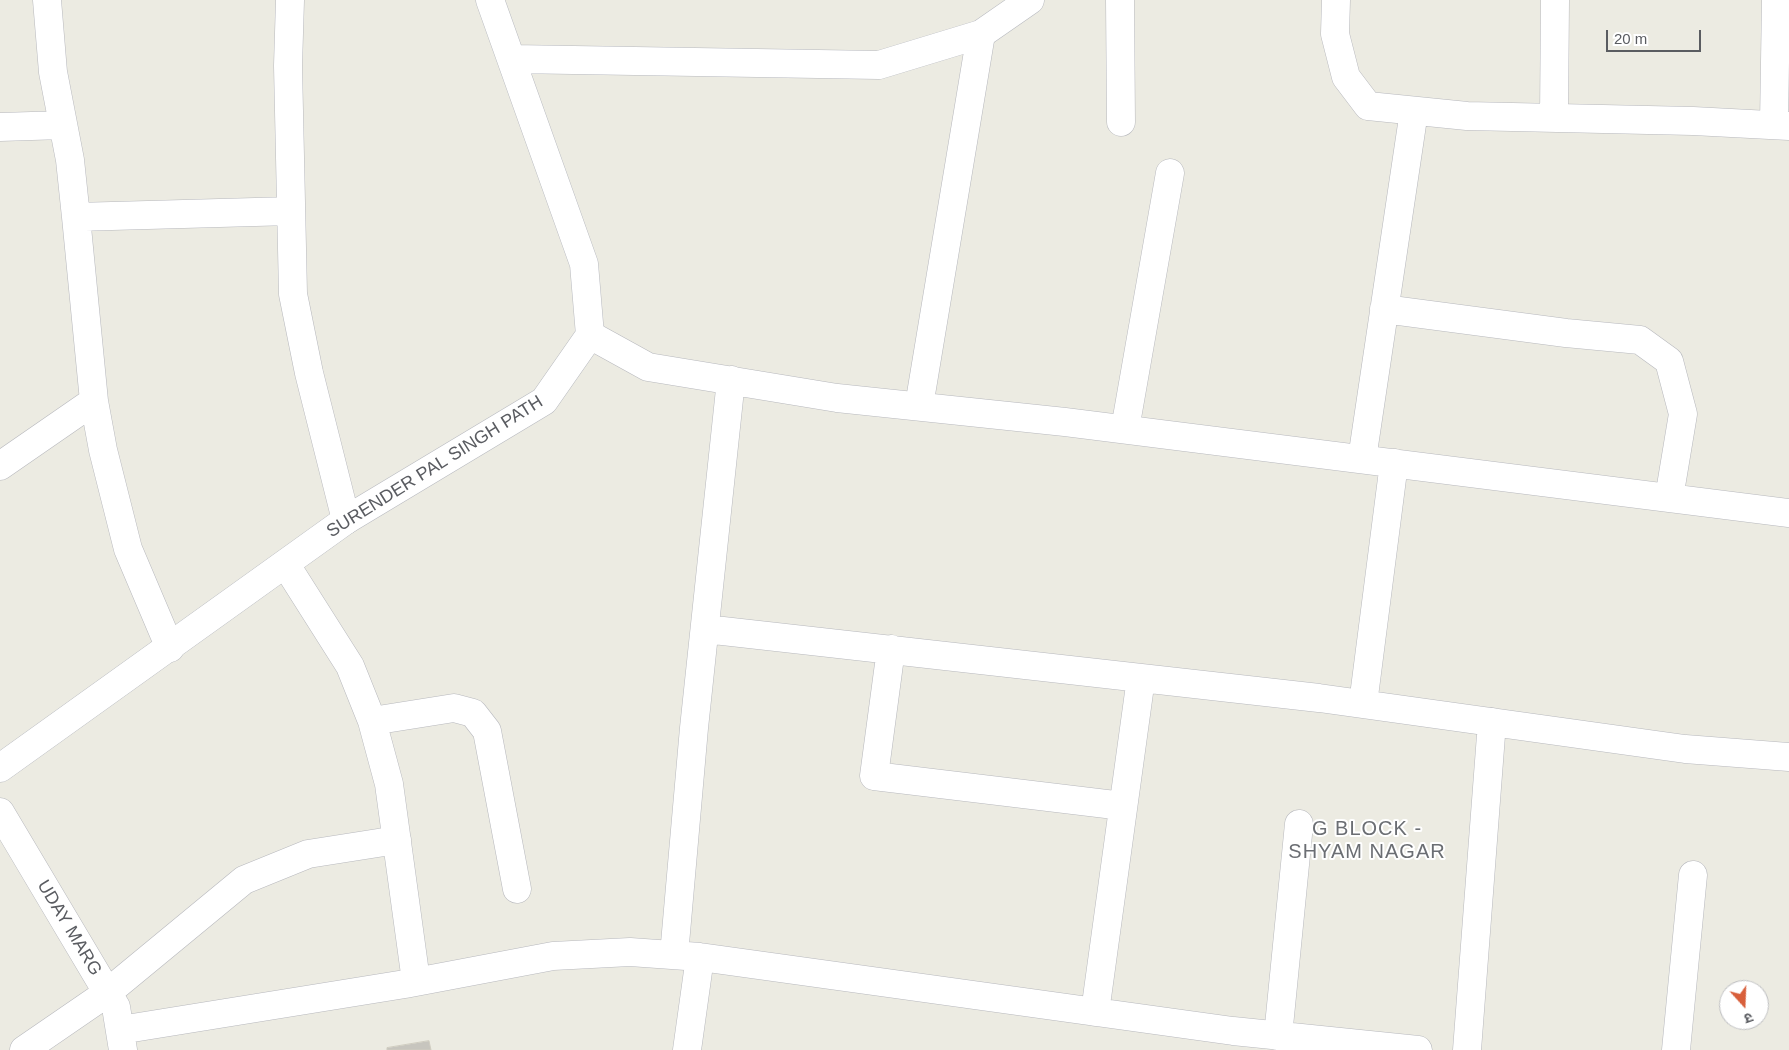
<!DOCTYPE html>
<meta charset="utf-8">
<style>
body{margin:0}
#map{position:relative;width:1789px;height:1050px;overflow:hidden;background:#ecebe2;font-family:Arial,"Noto Sans Devanagari",sans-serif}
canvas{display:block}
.north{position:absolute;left:1719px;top:980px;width:50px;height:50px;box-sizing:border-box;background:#fff;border:1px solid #bdbec0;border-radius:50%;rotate:160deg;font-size:14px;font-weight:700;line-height:20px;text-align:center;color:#5a5c61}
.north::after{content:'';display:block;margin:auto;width:18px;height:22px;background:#d85f3b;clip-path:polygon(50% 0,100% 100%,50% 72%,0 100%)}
.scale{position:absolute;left:1606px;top:30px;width:95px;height:22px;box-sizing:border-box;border:2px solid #5a5c61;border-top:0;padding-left:6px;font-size:15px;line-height:18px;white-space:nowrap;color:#5a5c61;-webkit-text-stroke:4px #fff;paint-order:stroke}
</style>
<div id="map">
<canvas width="1789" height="1050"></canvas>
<div class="north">उ</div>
<div class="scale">20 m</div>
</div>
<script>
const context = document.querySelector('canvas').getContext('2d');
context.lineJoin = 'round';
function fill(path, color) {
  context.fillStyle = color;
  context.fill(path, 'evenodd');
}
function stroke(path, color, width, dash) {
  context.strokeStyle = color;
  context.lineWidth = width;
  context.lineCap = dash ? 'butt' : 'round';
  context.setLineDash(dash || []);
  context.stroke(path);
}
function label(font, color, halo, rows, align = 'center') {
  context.font = font + ' Arial,sans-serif';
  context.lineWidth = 4;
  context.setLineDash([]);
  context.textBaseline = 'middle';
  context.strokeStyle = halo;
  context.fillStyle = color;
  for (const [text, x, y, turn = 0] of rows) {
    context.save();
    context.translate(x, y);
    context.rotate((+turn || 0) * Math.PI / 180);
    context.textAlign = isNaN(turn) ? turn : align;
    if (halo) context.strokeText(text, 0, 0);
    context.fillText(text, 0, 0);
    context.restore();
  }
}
const building = new Path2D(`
 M 429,1041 L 431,1050 L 387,1050 L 387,1048 Z`);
const street = new Path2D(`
 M 47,0 L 53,72 L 70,160 L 76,217 L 291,211
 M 290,0 L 288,66 L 293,294 L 309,373 L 346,520
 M 1120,0 L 1121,122
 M 1336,0 L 1335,34 L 1346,77 L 1368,106 L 1467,116 L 1693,121 L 1789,126
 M 1554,118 L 1555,0
 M 1774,124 L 1776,0
 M 0,127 L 63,125
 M 76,217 L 94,401 L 103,450 L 128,549 L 170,648
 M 1384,309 L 1566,333 L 1640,340 L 1669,361 L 1683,414 L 1669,498
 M 590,335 L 648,367 L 837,398 L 1065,422 L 1789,513
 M 919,406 L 981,34
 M 1125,429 L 1170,173
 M 1362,459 L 1414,111
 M 0,466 L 94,401
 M 286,565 L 350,666 L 372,721 L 389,784 L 416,981
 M 705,629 L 1319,698 L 1685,749 L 1789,757
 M 891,649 L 874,776 L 1123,806
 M 1363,704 L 1394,463
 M 372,721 L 454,708 L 473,713 L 487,731 L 517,889
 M 0,812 L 116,1007 L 123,1050
 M 674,955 L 694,728 L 731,380
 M 1095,1012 L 1141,678
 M 120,1030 L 405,984 L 553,956 L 630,952 L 700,957 L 1233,1031 L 1418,1050
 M 1278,1036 L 1299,824
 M 24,1050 L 107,993 L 244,880 L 308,854 L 397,840
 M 687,1050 L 700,957
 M 1467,1050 L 1492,722
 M 1676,1050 L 1693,875`);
const secondary = new Path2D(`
 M 512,59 L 879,65 L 981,34 L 1030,0
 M 0,768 L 346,520 L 544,401 L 590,335 L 584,264 L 490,0`);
const streetNames = [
 ["SURENDER PAL SINGH PATH",435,467,-32],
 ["UDAY MARG",69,928,59]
];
const quarterNames = [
 ["G BLOCK -",1367,829],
 ["SHYAM NAGAR",1367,852]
];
fill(building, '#c7c5be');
stroke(building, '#d0cdc1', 1);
stroke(street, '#b7b8bd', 29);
stroke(secondary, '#b7b9bf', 29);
stroke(street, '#fff', 28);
stroke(secondary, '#fff', 28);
label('18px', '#5a5c61', '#fff', streetNames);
context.letterSpacing = '1px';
label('20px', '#6b6e73', '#fff', quarterNames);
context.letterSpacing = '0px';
</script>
